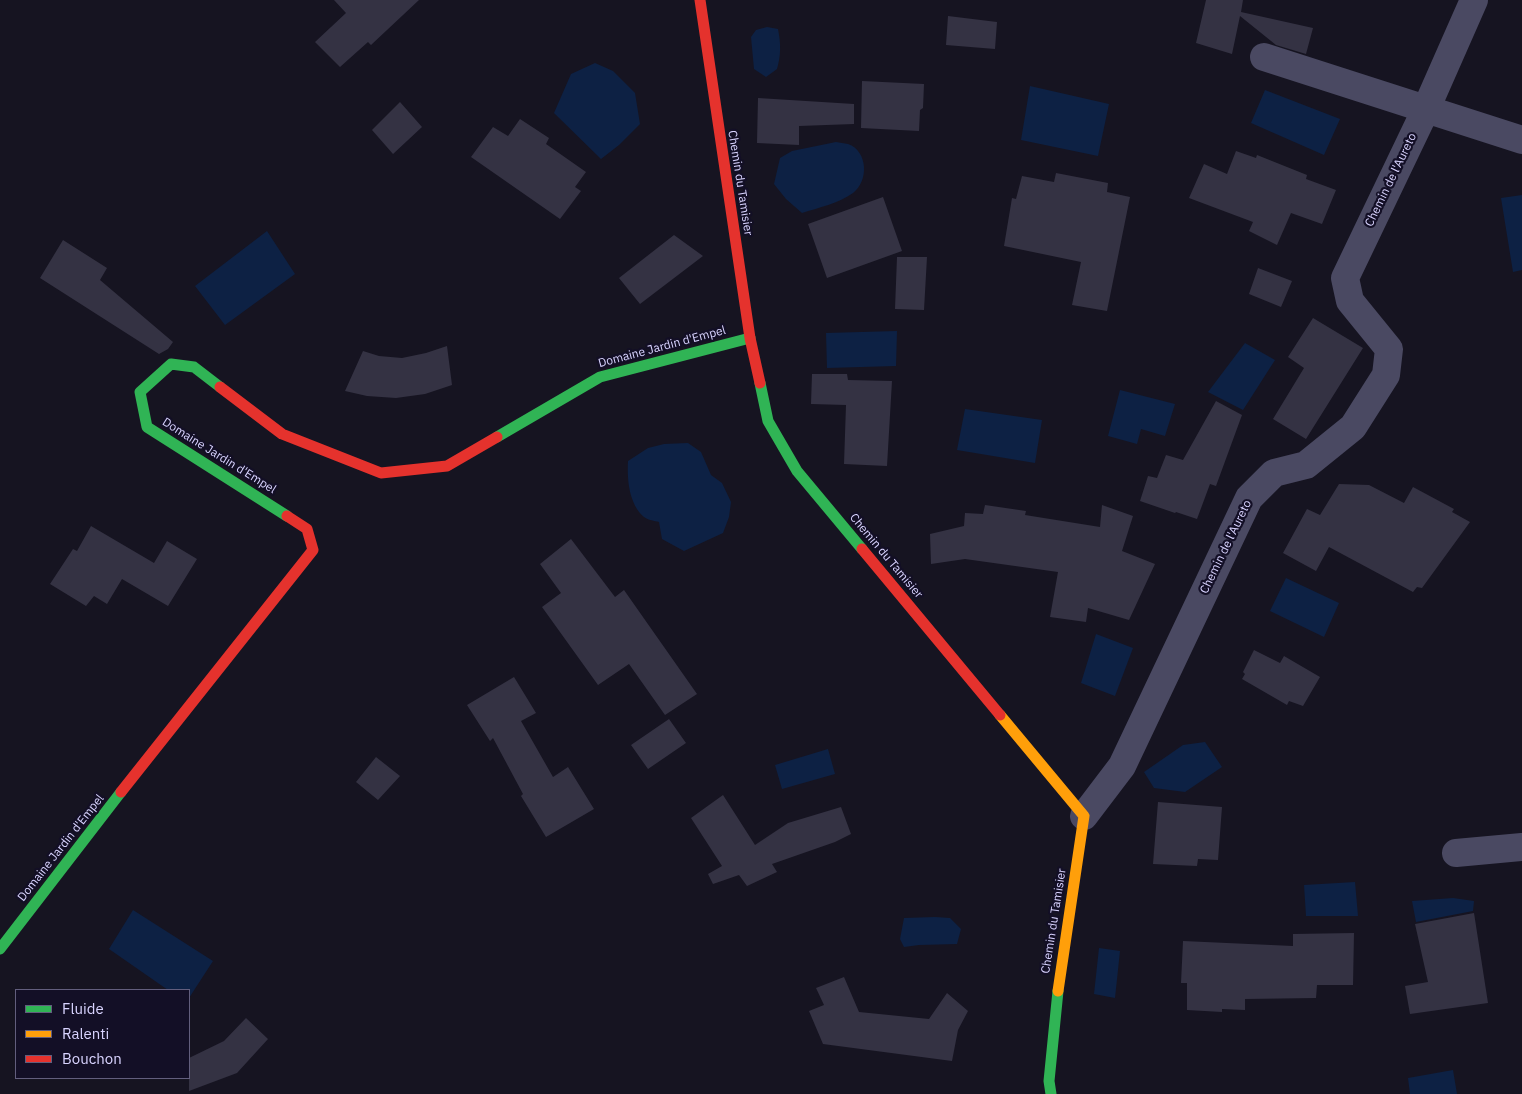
<!DOCTYPE html>
<style>
body{margin:0}
#map{position:relative;width:1522px;height:1094px;overflow:hidden;background:#161421;font-family:"IBM Plex Sans",sans-serif}
canvas{display:block}
.legend{position:absolute;left:15px;top:989px;width:175px;height:90px;box-sizing:border-box;background:#130f26;border:1px solid #625e7d;margin:0;padding:6px 9px;list-style:none;font-size:15px;color:#d9d4ff}
.legend li{display:flex;align-items:center;gap:10px;height:25px}
.legend b{width:25px;border:1px solid #625e7d}
</style>
<div id="map">
<canvas width="1522" height="1094"></canvas>
<ul class="legend">
<li><b style="height:6px;background:#30b455"></b>Fluide</li>
<li><b style="height:6px;background:#ff9f0a"></b>Ralenti</li>
<li><b style="height:6px;background:#e5322d"></b>Bouchon</li>
</ul>
</div>
<script>
const context = document.querySelector('canvas').getContext('2d');
context.lineJoin = 'round';
function fill(path, color) {
  context.fillStyle = color;
  context.fill(path, 'evenodd');
}
function stroke(path, color, width, dash) {
  context.strokeStyle = color;
  context.lineWidth = width;
  context.lineCap = dash ? 'butt' : 'round';
  context.setLineDash(dash || []);
  context.stroke(path);
}
function label(font, color, halo, rows, align = 'center') {
  context.font = font + ' "IBM Plex Sans",sans-serif';
  context.lineWidth = 4.5;
  context.setLineDash([]);
  context.textBaseline = 'middle';
  context.strokeStyle = halo;
  context.fillStyle = color;
  for (const [text, x, y, turn = 0] of rows) {
    context.save();
    context.translate(x, y);
    context.rotate((+turn || 0) * Math.PI / 180);
    context.textAlign = isNaN(turn) ? turn : align;
    if (halo) context.strokeText(text, 0, 0);
    context.fillText(text, 0, 0);
    context.restore();
  }
}
const water = new Path2D(`
 M 767,27 L 778,29 C 781,44 781,55 777,69 L 766,77 L 754,69 L 751,37 L 756,30 Z
 M 595,63 L 613,71 L 635,93 L 640,124 L 619,145 L 601,159 L 554,113 L 571,74 Z
 M 1030,86 L 1109,104 L 1098,156 L 1021,140 Z
 M 1265,90 L 1340,119 L 1324,155 L 1251,123 Z
 M 836,142 C 840,143 844,143 848,144 C 868,151 869,181 853,193 C 839,203 818,208 802,213 L 786,199 L 774,184 L 780,158 L 792,151 Z
 M 1522,195 L 1522,270 L 1513,272 L 1501,198 Z
 M 267,231 L 295,274 L 225,325 L 195,286 Z
 M 897,331 L 896,366 L 827,368 L 826,333 Z
 M 1245,343 L 1275,360 L 1243,410 L 1208,392 Z
 M 1120,390 L 1175,404 L 1165,436 L 1141,429 L 1137,444 L 1108,436 Z
 M 965,409 L 1042,420 L 1035,463 L 957,450 Z
 M 688,443 L 701,452 L 711,475 L 722,483 L 731,502 L 729,517 L 723,533 L 684,551 L 662,539 L 659,522 C 655,521 648,520 644,517 C 629,504 627,480 628,461 L 648,448 L 664,444 Z
 M 1286,578 L 1339,603 L 1324,637 L 1270,611 Z
 M 1096,634 L 1133,648 L 1115,696 L 1081,683 Z
 M 1205,742 L 1222,767 L 1185,792 L 1154,788 L 1144,772 L 1183,745 Z
 M 828,749 L 835,774 L 782,789 L 775,765 Z
 M 1355,882 L 1358,916 L 1306,916 L 1304,885 Z
 M 1453,898 L 1474,901 L 1473,911 L 1416,922 L 1412,901 Z
 M 133,910 L 213,961 L 189,998 L 189,990 L 168,990 L 109,949 Z
 M 935,917 L 950,918 L 961,929 L 957,944 L 919,945 L 904,947 L 900,939 L 904,918 Z
 M 1099,948 L 1120,951 L 1115,998 L 1094,994 Z
 M 1453,1070 L 1457,1094 L 1410,1094 L 1408,1078 Z`);
const building = new Path2D(`
 M 334,0 L 419,0 L 371,45 L 368,42 L 340,67 L 315,42 L 346,13 Z
 M 1206,0 L 1243,0 L 1241,12 L 1313,28 L 1306,54 L 1276,45 L 1240,16 L 1232,54 L 1196,43 Z
 M 948,16 L 997,22 L 995,49 L 946,45 Z
 M 862,81 L 924,84 L 923,108 L 920,110 L 919,131 L 861,128 Z
 M 758,98 L 854,104 L 854,124 L 799,126 L 799,145 L 757,143 Z
 M 400,102 L 422,127 L 393,154 L 372,130 Z
 M 520,119 L 549,138 L 546,144 L 586,172 L 575,187 L 581,191 L 560,219 L 471,157 L 493,127 L 508,136 Z
 M 1236,151 L 1256,158 L 1257,155 L 1307,175 L 1306,179 L 1336,190 L 1322,224 L 1291,213 L 1277,245 L 1249,231 L 1253,222 L 1189,198 L 1204,164 L 1227,174 Z
 M 1056,173 L 1108,183 L 1107,192 L 1130,197 L 1107,311 L 1072,305 L 1081,262 L 1004,246 L 1012,198 L 1016,199 L 1022,176 L 1054,182 Z
 M 883,197 L 902,251 L 827,278 L 808,224 Z
 M 674,235 L 703,256 L 640,304 L 619,278 Z
 M 63,240 L 107,268 L 100,280 L 173,342 L 168,349 L 159,354 L 40,278 Z
 M 897,257 L 927,257 L 924,310 L 895,309 Z
 M 1258,268 L 1292,281 L 1281,307 L 1249,294 Z
 M 1313,318 L 1363,348 L 1306,439 L 1273,419 L 1304,368 L 1288,357 Z
 M 447,346 L 452,385 L 425,394 L 396,398 L 367,396 L 345,391 L 363,351 L 379,356 L 402,358 L 426,353 Z
 M 812,374 L 847,374 L 848,380 L 892,381 L 887,466 L 844,464 L 846,405 L 811,404 Z
 M 1216,401 L 1242,415 L 1216,486 L 1210,484 L 1197,519 L 1176,512 L 1175,513 L 1140,501 L 1148,476 L 1157,478 L 1166,455 L 1183,460 Z
 M 1339,484 L 1369,485 L 1404,503 L 1413,487 L 1454,509 L 1452,512 L 1470,522 L 1422,588 L 1417,587 L 1413,592 L 1329,547 L 1316,571 L 1283,553 L 1307,509 L 1320,515 Z
 M 985,505 L 1026,511 L 1025,515 L 1100,527 L 1102,505 L 1133,516 L 1122,551 L 1155,564 L 1129,620 L 1088,608 L 1086,622 L 1050,617 L 1058,572 L 965,559 L 931,564 L 930,534 L 964,526 L 965,513 L 983,514 Z
 M 91,526 L 154,563 L 167,541 L 197,559 L 168,606 L 122,579 L 107,604 L 94,596 L 86,606 L 50,584 L 73,549 L 77,551 Z
 M 571,539 L 615,597 L 624,590 L 697,694 L 665,715 L 629,664 L 598,685 L 542,607 L 561,593 L 540,564 Z
 M 1254,650 L 1280,663 L 1284,656 L 1320,677 L 1303,706 L 1289,701 L 1287,705 L 1242,679 L 1245,674 L 1243,672 Z
 M 514,677 L 536,713 L 521,721 L 553,777 L 568,767 L 594,809 L 546,837 L 521,796 L 523,794 L 493,738 L 490,741 L 467,705 Z
 M 669,719 L 686,743 L 648,769 L 631,745 Z
 M 376,757 L 400,776 L 378,800 L 356,782 Z
 M 723,795 L 755,845 L 788,823 L 841,807 L 851,834 L 835,842 L 772,864 L 777,872 L 747,886 L 739,875 L 713,884 L 708,874 L 722,866 L 691,818 Z
 M 1158,802 L 1222,807 L 1218,860 L 1198,859 L 1197,866 L 1153,864 Z
 M 1474,913 L 1488,1003 L 1410,1014 L 1405,986 L 1428,982 L 1415,924 Z
 M 1354,933 L 1353,985 L 1317,985 L 1316,998 L 1245,999 L 1245,1010 L 1222,1009 L 1222,1012 L 1187,1010 L 1187,983 L 1181,983 L 1183,941 L 1293,946 L 1293,934 Z
 M 844,977 L 859,1012 L 929,1019 L 947,993 L 968,1011 L 958,1030 L 952,1061 L 823,1044 L 809,1011 L 824,1005 L 816,988 Z
 M 246,1018 L 268,1039 L 237,1073 L 189,1091 L 189,1058 L 224,1041 Z`);
const street = new Path2D(`
 M 1264,57 L 1522,140
 M 1084,816 L 1122,766 L 1249,498 L 1274,473 L 1306,465 L 1353,427 L 1386,375 L 1389,349 L 1350,301 L 1345,278 L 1426,109 L 1474,0
 M 1456,853 L 1522,847`);
const fast = new Path2D(`
 M 760,383 L 768,421 L 797,471 L 862,549
 M 220,387 L 194,367 L 171,364 L 140,392 L 147,427 L 287,516
 M 497,437 L 600,377 L 750,338
 M 0,949 L 121,792
 M 1051,1094 L 1049,1081 L 1058,991`);
const slow = new Path2D(`
 M 1000,715 L 1084,816 L 1058,991`);
const jam = new Path2D(`
 M 700,0 L 750,338 L 760,383
 M 220,387 L 282,434 L 381,473 L 447,466 L 497,437
 M 862,549 L 1000,715
 M 121,792 L 313,550 L 307,529 L 287,516`);
const streetNames = [
 ["Chemin de l'Aureto",1391,180,-64],
 ["Chemin du Tamisier",740,183,81],
 ["Domaine Jardin d'Empel",662,347,-15],
 ["Domaine Jardin d'Empel",219,456,32],
 ["Chemin de l'Aureto",1226,547,-64],
 ["Chemin du Tamisier",886,556,50],
 ["Domaine Jardin d'Empel",61,848,-52],
 ["Chemin du Tamisier",1054,921,-81]
];
fill(water, '#0d2144');
fill(building, '#343243');
stroke(street, '#4a4962', 28);
stroke(fast, '#30b455', 11);
stroke(slow, '#ff9f0a', 11);
stroke(jam, '#e5322d', 11);
label('12px', '#d9d4ff', '#130f26', streetNames);
</script>
